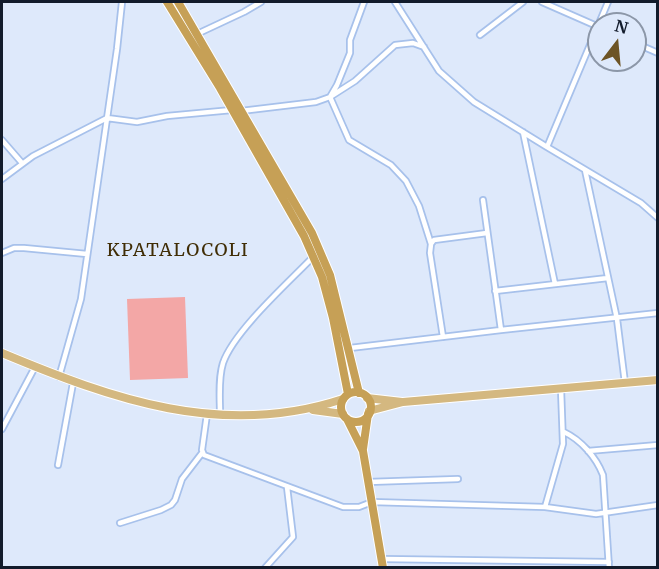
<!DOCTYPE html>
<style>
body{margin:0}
#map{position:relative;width:659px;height:569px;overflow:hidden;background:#dee9fb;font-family:Merriweather,serif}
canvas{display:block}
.frame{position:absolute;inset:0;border:3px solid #121b2b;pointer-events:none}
.north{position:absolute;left:587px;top:12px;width:60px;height:60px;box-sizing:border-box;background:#dee9fb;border:2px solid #8c97a8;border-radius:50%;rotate:16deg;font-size:16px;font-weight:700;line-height:24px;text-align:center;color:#121b2b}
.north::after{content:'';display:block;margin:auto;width:21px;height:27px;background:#6d5425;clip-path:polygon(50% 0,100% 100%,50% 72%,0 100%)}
</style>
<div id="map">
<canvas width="659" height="569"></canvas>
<div class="frame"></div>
<div class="north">N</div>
</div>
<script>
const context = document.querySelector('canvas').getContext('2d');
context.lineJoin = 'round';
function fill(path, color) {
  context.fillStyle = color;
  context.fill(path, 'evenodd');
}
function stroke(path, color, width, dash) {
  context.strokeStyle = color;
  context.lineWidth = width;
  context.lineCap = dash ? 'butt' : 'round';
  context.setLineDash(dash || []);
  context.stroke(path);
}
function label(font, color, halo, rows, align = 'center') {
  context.font = font + ' Merriweather,serif';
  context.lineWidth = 6;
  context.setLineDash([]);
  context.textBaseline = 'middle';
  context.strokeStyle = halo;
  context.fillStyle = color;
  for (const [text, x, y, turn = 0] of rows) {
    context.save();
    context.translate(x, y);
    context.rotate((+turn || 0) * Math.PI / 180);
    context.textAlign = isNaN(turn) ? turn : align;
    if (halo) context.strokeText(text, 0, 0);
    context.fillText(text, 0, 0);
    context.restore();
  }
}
const green = new Path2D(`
 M 185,297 L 188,378 L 130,380 L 127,299 Z`);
const minor = new Path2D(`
 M 364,2 L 350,40 L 350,53 L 337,85 L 330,97 L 349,140 L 391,165 L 406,181 L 419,206 L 431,244
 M 395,2 L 439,71 L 474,102 L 547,147 L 608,2
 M 542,2 L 599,27
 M 197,34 L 244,12 L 261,2
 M 480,35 L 523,2
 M 635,43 L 658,53
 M 241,111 L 316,102 L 330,97 L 355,81 L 395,45 L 413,43 L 424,47
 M 523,132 L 555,284
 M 2,140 L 22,163
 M 547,147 L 641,203 L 658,218
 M 585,170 L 617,319 L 625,383
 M 2,179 L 33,156 L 107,118 L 137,122 L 167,116 L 232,110
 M 483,200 L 501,330
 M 2,253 L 14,248 L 24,248 L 87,254
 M 495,291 L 608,278
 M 443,337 L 430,253 L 431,244 L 434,240 L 487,233
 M 350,348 L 501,330 L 658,313
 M 59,377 L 81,299 L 117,49 L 122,2
 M 207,414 L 202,450 L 204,455 L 343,507 L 359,507 L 372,502 L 545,507 L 596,514 L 658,505
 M 220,414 C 220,398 218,379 223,363 C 234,331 289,282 313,257
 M 2,429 L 35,367
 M 564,432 C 581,440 596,457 603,475 L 609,568
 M 588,451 L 658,445
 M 58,465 L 73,383
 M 368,482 L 458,479
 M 545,507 L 563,444 L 561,389
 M 120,523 L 161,510 L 171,505 L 175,500 L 182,479 L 202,453
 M 382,559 L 609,562
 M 265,568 L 293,537 L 287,487`);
const primary = new Path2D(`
 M 2,353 C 112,399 223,439 343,399
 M 367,398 L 402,402
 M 313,410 L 343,414
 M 369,411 L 403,402 L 658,380`);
const trunk = new Path2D(`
 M 167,2 L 220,88 L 304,236 L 322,277 L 333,318 L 348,394
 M 178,2 L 312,233 L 330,275 L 359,393
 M341 407a15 15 0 1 1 30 0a15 15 0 1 1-30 0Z
 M 347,419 L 363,451 L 383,568
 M 363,449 L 368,414`);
const neighbourhoodNames = [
 ["KPATALOCOLI",178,251]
];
fill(green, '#f3a7a6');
stroke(minor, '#a7c1eb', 8);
stroke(primary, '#fff', 10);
stroke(trunk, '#fff', 10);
stroke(minor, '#fff', 4.5);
stroke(primary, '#d4b880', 8);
stroke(trunk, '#c6a056', 8);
context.letterSpacing = '1.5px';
label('18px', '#402d05', '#dee9fb', neighbourhoodNames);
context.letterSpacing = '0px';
</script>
